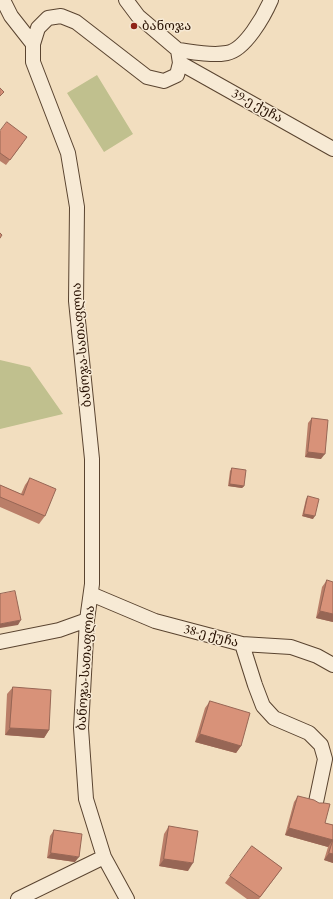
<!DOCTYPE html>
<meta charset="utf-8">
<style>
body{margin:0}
canvas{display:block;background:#f2debf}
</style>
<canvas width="333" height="899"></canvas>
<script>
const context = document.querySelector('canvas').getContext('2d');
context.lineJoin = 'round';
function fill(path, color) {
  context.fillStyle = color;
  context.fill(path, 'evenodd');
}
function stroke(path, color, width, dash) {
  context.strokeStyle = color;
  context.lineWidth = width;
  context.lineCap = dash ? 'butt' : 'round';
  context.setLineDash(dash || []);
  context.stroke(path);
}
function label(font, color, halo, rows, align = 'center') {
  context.font = font + ' "EB Garamond","Noto Serif Georgian",serif';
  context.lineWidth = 3;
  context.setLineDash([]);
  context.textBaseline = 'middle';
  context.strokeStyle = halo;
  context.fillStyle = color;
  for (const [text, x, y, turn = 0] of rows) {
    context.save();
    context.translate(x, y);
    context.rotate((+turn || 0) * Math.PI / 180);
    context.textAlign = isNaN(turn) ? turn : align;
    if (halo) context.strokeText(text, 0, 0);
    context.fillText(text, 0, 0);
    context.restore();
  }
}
const green = new Path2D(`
 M 97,75 L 133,134 L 104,152 L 67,93 Z
 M 0,360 L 30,367 L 63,414 L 0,429 Z`);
const minor = new Path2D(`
 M 3,0 L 11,16 L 33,44
 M 126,0 L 138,16 L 178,50 L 180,63 L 177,75 L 164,81 L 147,77 L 76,22 L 61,16 L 48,18 L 38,28 L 33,44 L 33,62 L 68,153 L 77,207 L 76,301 L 92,459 L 92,584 L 87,620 L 81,728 L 86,799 L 104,857 L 127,899
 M 178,50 C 194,52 210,56 227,53 C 245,50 264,16 271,0
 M 180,63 L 333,149
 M 91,594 L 155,621 L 242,644 L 291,647 L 317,656 L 333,665
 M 0,642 L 59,630 L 87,620
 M 242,644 L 255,685 L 263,706 L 274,718 L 309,733 L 321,745 L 325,759 L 316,802
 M 18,899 L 104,857`);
const wall = new Path2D(`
 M 0,131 L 23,143 L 6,165 L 0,161 Z
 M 312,418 L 321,459 L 305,457 L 308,423 Z
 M 232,468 L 244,486 L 242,488 L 228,486 L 230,471 Z
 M 30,478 L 45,516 L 39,524 L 0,507 L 0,485 L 21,494 L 25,485 Z
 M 308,496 L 313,519 L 302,516 L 306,499 Z
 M 327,580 L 333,622 L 316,618 L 322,587 Z
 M 13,687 L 49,730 L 44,738 L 5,735 L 7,694 Z
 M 210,701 L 241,746 L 236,753 L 195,742 L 205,708 Z
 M 298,796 L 325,823 L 333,825 L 333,863 L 324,860 L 328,847 L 285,835 L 294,802 Z
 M 169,826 L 188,871 L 159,866 L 164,834 Z
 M 54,830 L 75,862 L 47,858 L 50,836 Z
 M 252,846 L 282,868 L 259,899 L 247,899 L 225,883 Z`);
const shadedWall = new Path2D(`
 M 308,452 L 325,454 L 321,459 L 305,457 Z
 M 230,484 L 244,486 L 242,488 L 228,486 Z
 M 304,514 L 315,516 L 313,519 L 302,516 Z
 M 320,611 L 333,614 L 333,622 L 316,618 Z
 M 21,620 L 18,625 L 0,628 L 0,624 Z
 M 10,728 L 49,730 L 44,738 L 5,735 Z
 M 200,734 L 241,746 L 236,753 L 195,742 Z
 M 289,828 L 333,840 L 328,847 L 285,835 Z
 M 51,853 L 79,857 L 75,862 L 47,858 Z
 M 329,853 L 333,854 L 333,863 L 324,860 Z
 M 164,859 L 193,863 L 188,871 L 159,866 Z`);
const building = new Path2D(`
 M 0,88 L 4,92 L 0,96 Z
 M 7,122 L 27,137 L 10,160 L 0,153 L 0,131 Z
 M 0,233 L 2,235 L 0,238 Z
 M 312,418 L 328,420 L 325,454 L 308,452 Z
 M 232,468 L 246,470 L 244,486 L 230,484 Z
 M 30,478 L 56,489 L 45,516 L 0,497 L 0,485 L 23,495 Z
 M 308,496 L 319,499 L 315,516 L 304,514 Z
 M 327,580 L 333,582 L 333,614 L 320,611 Z
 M 15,591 L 21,620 L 0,624 L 0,594 Z
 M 13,687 L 51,690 L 49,730 L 10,728 Z
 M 210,701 L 250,713 L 241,746 L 200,734 Z
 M 298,796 L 314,800 L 319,803 L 324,803 L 330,804 L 325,823 L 333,825 L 333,840 L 289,828 Z
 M 169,826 L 198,831 L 193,863 L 164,859 Z
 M 54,830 L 82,834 L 79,857 L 51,853 Z
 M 333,840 L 333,854 L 329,853 Z
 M 252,846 L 282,868 L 260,897 L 230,876 Z`);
const markers = [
 [134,26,4,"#8f2418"]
];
const poiNames = [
 ["ბანოჯა",142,26]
];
const streetNames = [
 ["39-ე ქუჩა",257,106,29],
 ["ბანოჯა-სათაფლია",82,345,-95],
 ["38-ე ქუჩა",211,636,15],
 ["ბანოჯა-სათაფლია",86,668,-86]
];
fill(green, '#c0c08e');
stroke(minor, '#5a4430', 16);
stroke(minor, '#f7ead5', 14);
fill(wall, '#ba7e68');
fill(shadedWall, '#976655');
fill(building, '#d89279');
stroke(building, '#976655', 1);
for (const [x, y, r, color] of markers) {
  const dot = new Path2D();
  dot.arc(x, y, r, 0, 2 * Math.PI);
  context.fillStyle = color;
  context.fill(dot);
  stroke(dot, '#f7ead5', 1.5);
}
label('13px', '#271000', '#f7ead5', poiNames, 'left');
label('13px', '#271000', '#f7ead5', streetNames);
</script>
